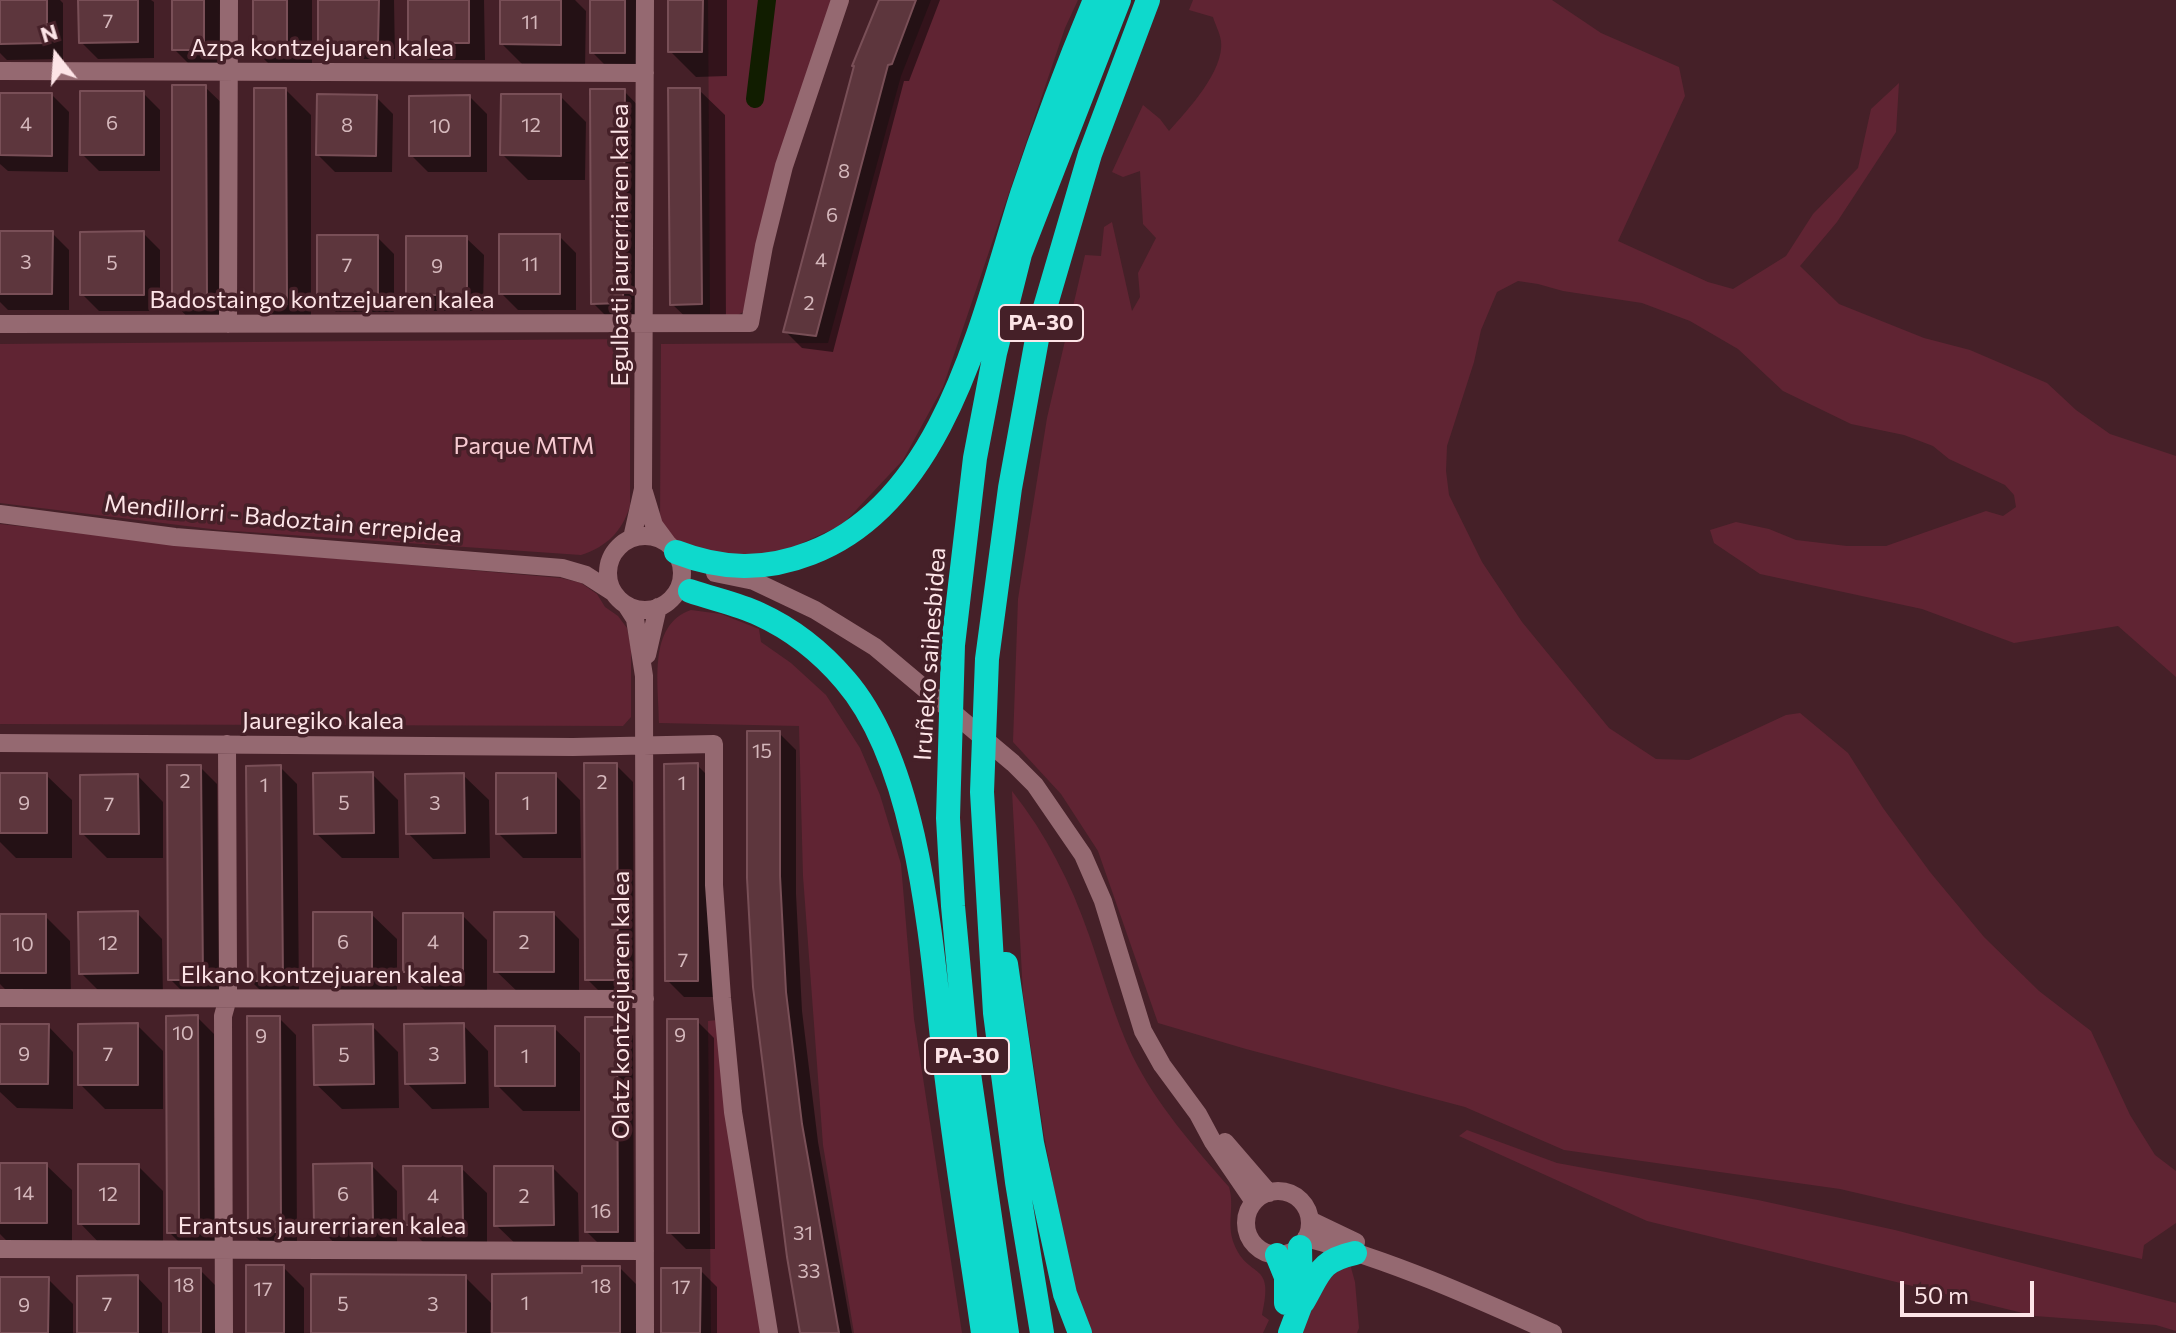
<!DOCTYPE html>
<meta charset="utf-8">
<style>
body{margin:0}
#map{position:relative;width:2176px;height:1333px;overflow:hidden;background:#452028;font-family:Commissioner,sans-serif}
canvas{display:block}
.north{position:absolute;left:16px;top:16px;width:80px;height:80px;-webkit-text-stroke:6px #452028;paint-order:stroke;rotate:343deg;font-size:22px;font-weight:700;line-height:32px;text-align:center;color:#fde4e7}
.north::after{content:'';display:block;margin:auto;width:28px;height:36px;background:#fde4e7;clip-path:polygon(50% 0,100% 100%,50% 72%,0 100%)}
.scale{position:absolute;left:1900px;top:1281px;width:134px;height:36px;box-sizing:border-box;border:4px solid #fde4e7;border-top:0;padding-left:10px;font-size:24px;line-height:28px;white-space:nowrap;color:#fde4e7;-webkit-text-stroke:6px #452028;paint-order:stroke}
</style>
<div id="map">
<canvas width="2176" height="1333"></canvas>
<div class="north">N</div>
<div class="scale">50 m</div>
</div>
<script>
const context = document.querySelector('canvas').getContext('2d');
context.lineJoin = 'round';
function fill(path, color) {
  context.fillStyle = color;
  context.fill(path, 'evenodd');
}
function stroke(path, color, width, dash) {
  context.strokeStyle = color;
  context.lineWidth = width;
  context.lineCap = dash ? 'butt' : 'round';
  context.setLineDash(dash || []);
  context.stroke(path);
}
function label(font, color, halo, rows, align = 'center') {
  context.font = font + ' Commissioner,sans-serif';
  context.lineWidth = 7;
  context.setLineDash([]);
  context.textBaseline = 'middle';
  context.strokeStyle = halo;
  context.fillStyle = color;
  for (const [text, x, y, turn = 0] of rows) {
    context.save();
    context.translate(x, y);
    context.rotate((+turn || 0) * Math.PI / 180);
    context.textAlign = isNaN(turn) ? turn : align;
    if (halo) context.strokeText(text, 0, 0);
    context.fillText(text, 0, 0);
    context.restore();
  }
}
const green = new Path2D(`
 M 708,0 L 832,0 L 743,312 L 736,316 L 710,316 Z
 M 931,0 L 1078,0 L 1065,28 L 943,387 L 903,460 L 842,525 L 793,547 L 745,558 L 678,544 L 660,527 L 661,344 L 828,343 L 901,76 Z
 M 1193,0 L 1552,0 L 1601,33 L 1679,67 L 1685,96 L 1618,241 L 1708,282 L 1733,289 L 1786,256 L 1813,214 L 1858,168 L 1871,109 L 1899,83 L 1896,132 L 1837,222 L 1800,266 L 1839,304 L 1924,338 L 1970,350 L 2047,383 L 2076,410 L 2110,434 L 2176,456 L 2176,677 L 2118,626 L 2014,643 L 1922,609 L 1760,574 L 1714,543 L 1710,530 L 1736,522 L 1769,529 L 1796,540 L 1847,546 L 1886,546 L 1986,511 L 2003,516 L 2016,507 L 2014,495 L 2005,485 L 1949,459 L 1933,446 L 1904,435 L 1851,424 L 1783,391 L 1738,349 L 1690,321 L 1642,303 L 1563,291 L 1538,284 L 1518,281 L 1497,292 L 1481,330 L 1474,362 L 1447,446 L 1446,471 L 1449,495 L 1482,562 L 1522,622 L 1609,728 L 1656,759 L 1689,760 L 1786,715 L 1800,713 L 1848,753 L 1883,808 L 1930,872 L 1984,937 L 2039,991 L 2091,1031 L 2130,1115 L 2155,1155 L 2176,1171 L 2176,1223 L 2144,1245 L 2142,1259 L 1840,1189 L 1564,1150 L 1465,1107 L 1246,1049 L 1158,1023 L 1098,851 L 1061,794 L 1013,742 L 1018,599 L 1047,418 L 1085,255 L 1101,256 L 1104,227 L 1112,222 L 1132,311 L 1140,297 L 1138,273 L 1156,238 L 1143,224 L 1140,171 L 1123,177 L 1112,172 L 1143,105 L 1160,119 L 1169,131 C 1187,111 1225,70 1221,41 C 1220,33 1215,24 1213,17 L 1189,10 Z
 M 630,339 L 630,506 C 622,532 606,547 581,555 L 219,530 L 0,503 L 0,344 Z
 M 0,524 L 215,548 L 561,578 L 581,583 L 597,594 L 605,607 L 618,616 L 627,628 L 631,647 L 631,717 L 623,726 L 0,724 Z
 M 691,610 L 721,614 L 759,629 L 761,642 L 791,663 L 826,695 L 860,748 L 880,795 L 901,864 L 914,1019 L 962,1333 L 854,1333 L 823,1145 L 803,876 L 799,726 L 659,723 C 659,685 647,625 691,610 Z
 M 1012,791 C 1046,834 1071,883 1089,935 C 1103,975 1114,1016 1132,1055 C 1156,1104 1194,1147 1229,1187 C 1235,1207 1226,1223 1234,1244 C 1249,1281 1275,1259 1262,1315 L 1269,1320 L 1263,1333 L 1091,1333 L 1073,1291 L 1044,1135 L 1023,994 Z
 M 717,1020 L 761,1333 L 711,1333 L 708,1021 Z
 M 1467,1130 L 1557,1163 L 1758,1200 L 1895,1230 L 2176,1303 L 2176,1331 L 2156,1325 L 2035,1316 L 1647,1221 L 1459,1136 Z
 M 1350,1264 L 1355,1282 L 1359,1328 L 1357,1333 L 1300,1333 C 1310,1308 1319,1268 1350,1264 Z`);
const shadow = new Path2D(`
 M 0,0 L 60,0 L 63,3 L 63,59 L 7,60 L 0,53 Z
 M 80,0 L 151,0 L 154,2 L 154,58 L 98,59 L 81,42 Z
 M 174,0 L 229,0 L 229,74 L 199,74 L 174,49 Z
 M 255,0 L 312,0 L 312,76 L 281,76 L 255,50 Z
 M 320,0 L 394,0 L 395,59 L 337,59 L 320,42 Z
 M 410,0 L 484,0 L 485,60 L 427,60 L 410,43 Z
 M 502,0 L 575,0 L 586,11 L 585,69 L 527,69 L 502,44 Z
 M 592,0 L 650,0 L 650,78 L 618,78 L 592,52 Z
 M 670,0 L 727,0 L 727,76 L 696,77 L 670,51 Z
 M 881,0 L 940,0 L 909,81 L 904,81 L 833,352 L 802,348 L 785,331 Z
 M 205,87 L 231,112 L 231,329 L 199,329 L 174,303 Z
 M 286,90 L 311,115 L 311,329 L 281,329 L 256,303 Z
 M 699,90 L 725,115 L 726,329 L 698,329 L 672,304 Z
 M 624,91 L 649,117 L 647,328 L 619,329 L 593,303 Z
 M 143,93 L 160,110 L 160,171 L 99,171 L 82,154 Z
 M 0,95 L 52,95 L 69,112 L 68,172 L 8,171 L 0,164 Z
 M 560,96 L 586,122 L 585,180 L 528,180 L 502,154 Z
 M 376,97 L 393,114 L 392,172 L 335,172 L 318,155 Z
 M 470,97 L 487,114 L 487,172 L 428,172 L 411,155 Z
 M 0,233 L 52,233 L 69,250 L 69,310 L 8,310 L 0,302 Z
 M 143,233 L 160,250 L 160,311 L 99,311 L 82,294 Z
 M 559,236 L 576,253 L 576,310 L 518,310 L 501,293 Z
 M 377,237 L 394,254 L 394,312 L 336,312 L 319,295 Z
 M 466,238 L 484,255 L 483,311 L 425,311 L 408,294 Z
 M 779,733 L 796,750 L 796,894 L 802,1011 L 818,1142 L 852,1333 L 802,1333 L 749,878 Z
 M 616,765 L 633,782 L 634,996 L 604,996 L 587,979 Z
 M 697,765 L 714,782 L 715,997 L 684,997 L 667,980 Z
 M 200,767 L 217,784 L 219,996 L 187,996 L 170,979 Z
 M 280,767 L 297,784 L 299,997 L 267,997 L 250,980 Z
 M 372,774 L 398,800 L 399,858 L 342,858 L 316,833 Z
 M 0,775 L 46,775 L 72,800 L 72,858 L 16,858 L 0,842 Z
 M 463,775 L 489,800 L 490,858 L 433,859 L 408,833 Z
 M 555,775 L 580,800 L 581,858 L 523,858 L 498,833 Z
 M 138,776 L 163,802 L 163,858 L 107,858 L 82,833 Z
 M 137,913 L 162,939 L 163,998 L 106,998 L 81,973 Z
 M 371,914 L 397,939 L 397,997 L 341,997 L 315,972 Z
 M 554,914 L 579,939 L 579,996 L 522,996 L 496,971 Z
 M 462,915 L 487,940 L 487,996 L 431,996 L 405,971 Z
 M 0,916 L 45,916 L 70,941 L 71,998 L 14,998 L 0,984 Z
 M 197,1017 L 214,1034 L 215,1249 L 186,1249 L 169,1232 Z
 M 279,1018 L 296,1035 L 297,1248 L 267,1248 L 250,1231 Z
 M 616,1019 L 633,1036 L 634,1249 L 604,1249 L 587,1232 Z
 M 697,1021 L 714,1038 L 715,1249 L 686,1249 L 669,1232 Z
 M 137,1025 L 163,1051 L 163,1109 L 105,1109 L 80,1084 Z
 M 463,1025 L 488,1051 L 489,1108 L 432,1109 L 407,1083 Z
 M 0,1026 L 48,1026 L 73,1052 L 73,1109 L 17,1108 L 0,1092 Z
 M 372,1026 L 398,1052 L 399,1108 L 342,1109 L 316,1084 Z
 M 554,1028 L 580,1053 L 580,1111 L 523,1111 L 497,1085 Z
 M 0,1165 L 46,1165 L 72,1190 L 72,1248 L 14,1248 L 0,1234 Z
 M 371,1165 L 397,1191 L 397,1249 L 341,1250 L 316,1224 Z
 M 138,1166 L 163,1191 L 163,1248 L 105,1249 L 80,1223 Z
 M 461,1168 L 487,1193 L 487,1249 L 431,1250 L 406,1225 Z
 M 553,1168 L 578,1193 L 579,1249 L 522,1250 L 496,1225 Z
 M 283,1267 L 304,1288 L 304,1333 L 248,1333 Z
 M 620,1268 L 641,1289 L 641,1333 L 494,1333 L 494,1310 L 490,1310 L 490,1333 L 313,1333 L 465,1277 L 494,1306 L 584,1275 Z
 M 200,1270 L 217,1287 L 217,1333 L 171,1333 Z
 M 700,1270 L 717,1287 L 717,1333 L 663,1333 Z
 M 137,1277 L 162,1303 L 162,1333 L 79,1333 Z
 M 0,1279 L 48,1279 L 73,1304 L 73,1333 L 0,1333 Z`);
const canal = new Path2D(`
 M 755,99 L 767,0`);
const building = new Path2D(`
 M 0,0 L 47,0 L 47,43 L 0,44 Z
 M 78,0 L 138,0 L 138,42 L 79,43 Z
 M 172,0 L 204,0 L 204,50 L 172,50 Z
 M 253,0 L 287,0 L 287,51 L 253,51 Z
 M 318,0 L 379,0 L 378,43 L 318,43 Z
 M 408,0 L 469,0 L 469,43 L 408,43 Z
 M 500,0 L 561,0 L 561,45 L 500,44 Z
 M 590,0 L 625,0 L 625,53 L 590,53 Z
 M 668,0 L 703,0 L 702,52 L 668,52 Z
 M 879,0 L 916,0 L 892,64 L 888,65 L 816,336 L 783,332 L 854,66 L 852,66 Z
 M 172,85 L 206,85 L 207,304 L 172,304 Z
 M 254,88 L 286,88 L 287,304 L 254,304 Z
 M 668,88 L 700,88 L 702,304 L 670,305 Z
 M 590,89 L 625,89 L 623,303 L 591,304 Z
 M 80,91 L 144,91 L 144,155 L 80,155 Z
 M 0,93 L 52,93 L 52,156 L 0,155 Z
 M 317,94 L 377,95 L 376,156 L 316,155 Z
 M 501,94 L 561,94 L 561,156 L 500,155 Z
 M 470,95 L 470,156 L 409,156 L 409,96 Z
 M 0,231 L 53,231 L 52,294 L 0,294 Z
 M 144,231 L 144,295 L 80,295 L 80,232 Z
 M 499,234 L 560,234 L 560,294 L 499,294 Z
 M 317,235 L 378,235 L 378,296 L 317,296 Z
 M 406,236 L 467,236 L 467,295 L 406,295 Z
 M 747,731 L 780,731 L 780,876 L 786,992 L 802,1124 L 839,1333 L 800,1333 L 787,1257 L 753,987 L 747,878 Z
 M 584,763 L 617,763 L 618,980 L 585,980 Z
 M 698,763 L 698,981 L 665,981 L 664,764 Z
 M 167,765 L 201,765 L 203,980 L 168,980 Z
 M 281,765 L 283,981 L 248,981 L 246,766 Z
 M 373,772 L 374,833 L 314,834 L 313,773 Z
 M 0,773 L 47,773 L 47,833 L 0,833 Z
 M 464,773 L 465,833 L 406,834 L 405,774 Z
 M 496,773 L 556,773 L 556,833 L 496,834 Z
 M 138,774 L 139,834 L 80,834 L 80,775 Z
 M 138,911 L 138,973 L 79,974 L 78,912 Z
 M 313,912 L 372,912 L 372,972 L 313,972 Z
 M 494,912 L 554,912 L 554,972 L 494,972 Z
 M 403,913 L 463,913 L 463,972 L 403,972 Z
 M 0,914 L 46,914 L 46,973 L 0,973 Z
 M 198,1015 L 199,1233 L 167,1233 L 166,1016 Z
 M 247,1016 L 280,1016 L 281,1232 L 248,1232 Z
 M 585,1017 L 617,1017 L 618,1232 L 585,1232 Z
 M 667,1019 L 698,1019 L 699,1233 L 667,1233 Z
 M 138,1023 L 138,1085 L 78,1085 L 78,1024 Z
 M 464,1023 L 465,1083 L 405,1084 L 404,1024 Z
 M 0,1024 L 49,1024 L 48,1084 L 0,1084 Z
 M 373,1024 L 374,1084 L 314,1085 L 313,1025 Z
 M 495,1026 L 555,1026 L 555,1086 L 495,1086 Z
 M 0,1163 L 47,1163 L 47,1223 L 0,1223 Z
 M 372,1163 L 373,1224 L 314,1225 L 313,1164 Z
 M 78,1164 L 139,1164 L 139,1224 L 78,1224 Z
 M 403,1166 L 462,1166 L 463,1225 L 404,1225 Z
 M 494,1166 L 553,1166 L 554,1225 L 494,1226 Z
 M 246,1265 L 284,1265 L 284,1333 L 246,1333 Z
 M 582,1266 L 620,1266 L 620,1333 L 492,1333 L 492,1274 L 582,1273 Z
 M 169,1268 L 201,1268 L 201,1333 L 169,1333 Z
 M 661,1268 L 701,1268 L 700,1333 L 661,1333 Z
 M 311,1274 L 466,1275 L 466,1333 L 311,1333 Z
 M 138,1275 L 138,1333 L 77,1333 L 77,1276 Z
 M 0,1277 L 49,1277 L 48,1333 L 0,1333 Z`);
const minor = new Path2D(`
 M 0,71 L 645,73
 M 0,324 L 750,323 L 764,246 L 784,166 L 840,0
 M 228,324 L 229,0
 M 644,492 L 654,525 L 668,544
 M 0,514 L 175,537 L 562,568 L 586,575 L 614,593
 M608 573a37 37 0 1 1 74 0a37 37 0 1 1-74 0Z
 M 632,538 L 643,489 L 645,0
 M 715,573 L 754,581 L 815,610 L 875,647 L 1013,763 L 1035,785 L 1083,855 L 1103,901 L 1143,1031 L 1162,1065 L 1198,1114 L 1213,1142 L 1254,1202
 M 626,605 L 635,619 L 644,676 L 645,1333
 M 647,655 L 658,607
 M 0,743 L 573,747 L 714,744 L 714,885 L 722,998 L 733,1112 L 769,1333
 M 0,998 L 645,999
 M 1225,1142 L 1269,1193
 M1246 1223a32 32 0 1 1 64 0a32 32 0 1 1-64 0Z
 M 1310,1220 L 1356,1242
 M 1306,1238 C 1391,1260 1473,1297 1553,1333
 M 0,1249 L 645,1251
 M 224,1333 L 223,1016 L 228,998 L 228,974 L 227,744`);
const highway = new Path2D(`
 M 676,552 C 722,570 765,571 811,553 C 945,502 983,316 1022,194 C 1044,128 1068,64 1095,0
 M 690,591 C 713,599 738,604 759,614 C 792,629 822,653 845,680 C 924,771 932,964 947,1081 C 957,1165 971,1249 983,1333
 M 1006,964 L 1032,1143 L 1065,1294 L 1080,1333
 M 1277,1255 L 1286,1277 L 1286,1303
 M 1303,1302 C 1320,1273 1319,1261 1355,1253
 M 1007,1333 L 968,1067 L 953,906 L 948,818 L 953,645 L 975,458 L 995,353 L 1020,254 L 1119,0
 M 1042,1333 L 1017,1182 L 995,1013 L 982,792 L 987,659 L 1010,488 L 1039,328 L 1090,154 L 1148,0
 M 1290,1333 L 1301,1304 L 1300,1247`);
const numberNames = [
 ["7",108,21],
 ["11",530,22],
 ["6",112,123],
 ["4",26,124],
 ["8",347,125],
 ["12",531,125],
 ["10",440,126],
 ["8",844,171],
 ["6",832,215],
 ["4",821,260],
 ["3",26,262],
 ["5",112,263],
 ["11",530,264],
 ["7",347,265],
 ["9",437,266],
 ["2",809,303],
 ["15",762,751],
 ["2",185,781],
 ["2",602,782],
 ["1",682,783],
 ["1",264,785],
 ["9",24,803],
 ["5",344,803],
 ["3",435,803],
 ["1",526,803],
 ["7",109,804],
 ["6",343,942],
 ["4",433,942],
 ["2",524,942],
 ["12",108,943],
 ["10",23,944],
 ["7",683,960],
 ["10",183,1033],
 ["9",680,1035],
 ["9",261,1036],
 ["9",24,1054],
 ["7",108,1054],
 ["3",434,1054],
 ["5",344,1055],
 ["1",525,1056],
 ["14",24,1193],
 ["12",108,1194],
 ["6",343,1194],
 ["4",433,1196],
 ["2",524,1196],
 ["16",601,1211],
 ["31",803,1233],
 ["33",809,1271],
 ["18",184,1285],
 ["18",601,1286],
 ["17",681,1287],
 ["17",263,1289],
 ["1",525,1303],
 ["7",107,1304],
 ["5",343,1304],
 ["3",433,1304],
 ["9",24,1305]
];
const shields = [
 [1041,323,84],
 [967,1056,84]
];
const shieldNames = [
 ["PA-30",1041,323],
 ["PA-30",967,1056]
];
const streetNames = [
 ["Azpa kontzejuaren kalea",322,48],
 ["Egulbati jaurerriaren kalea",620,245,-90],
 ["Badostaingo kontzejuaren kalea",322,300],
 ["Mendillorri - Badoztain errepidea",283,519,5],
 ["Iruñeko saihesbidea",930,654,-86],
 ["Jauregiko kalea",323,721],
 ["Elkano kontzejuaren kalea",322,975],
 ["Olatz kontzejuaren kalea",621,1005,-90],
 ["Erantsus jaurerriaren kalea",322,1226]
];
const parkNames = [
 ["Parque MTM",524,446]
];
fill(green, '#602433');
fill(shadow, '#0007');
stroke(canal, '#111d00', 18);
fill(building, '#5d363d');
stroke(building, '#794f57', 2);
stroke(minor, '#956971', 18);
stroke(highway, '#0ed9cc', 24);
label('20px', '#d5b8bc', null, numberNames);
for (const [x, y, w] of shields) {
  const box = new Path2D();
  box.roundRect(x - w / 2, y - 18, w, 36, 6);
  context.fillStyle = '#452028';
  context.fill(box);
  stroke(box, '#fde4e7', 2);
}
label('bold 22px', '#fde4e7', null, shieldNames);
label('24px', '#fde4e7', '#452028', streetNames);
label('24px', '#f7cad1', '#452028', parkNames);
</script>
